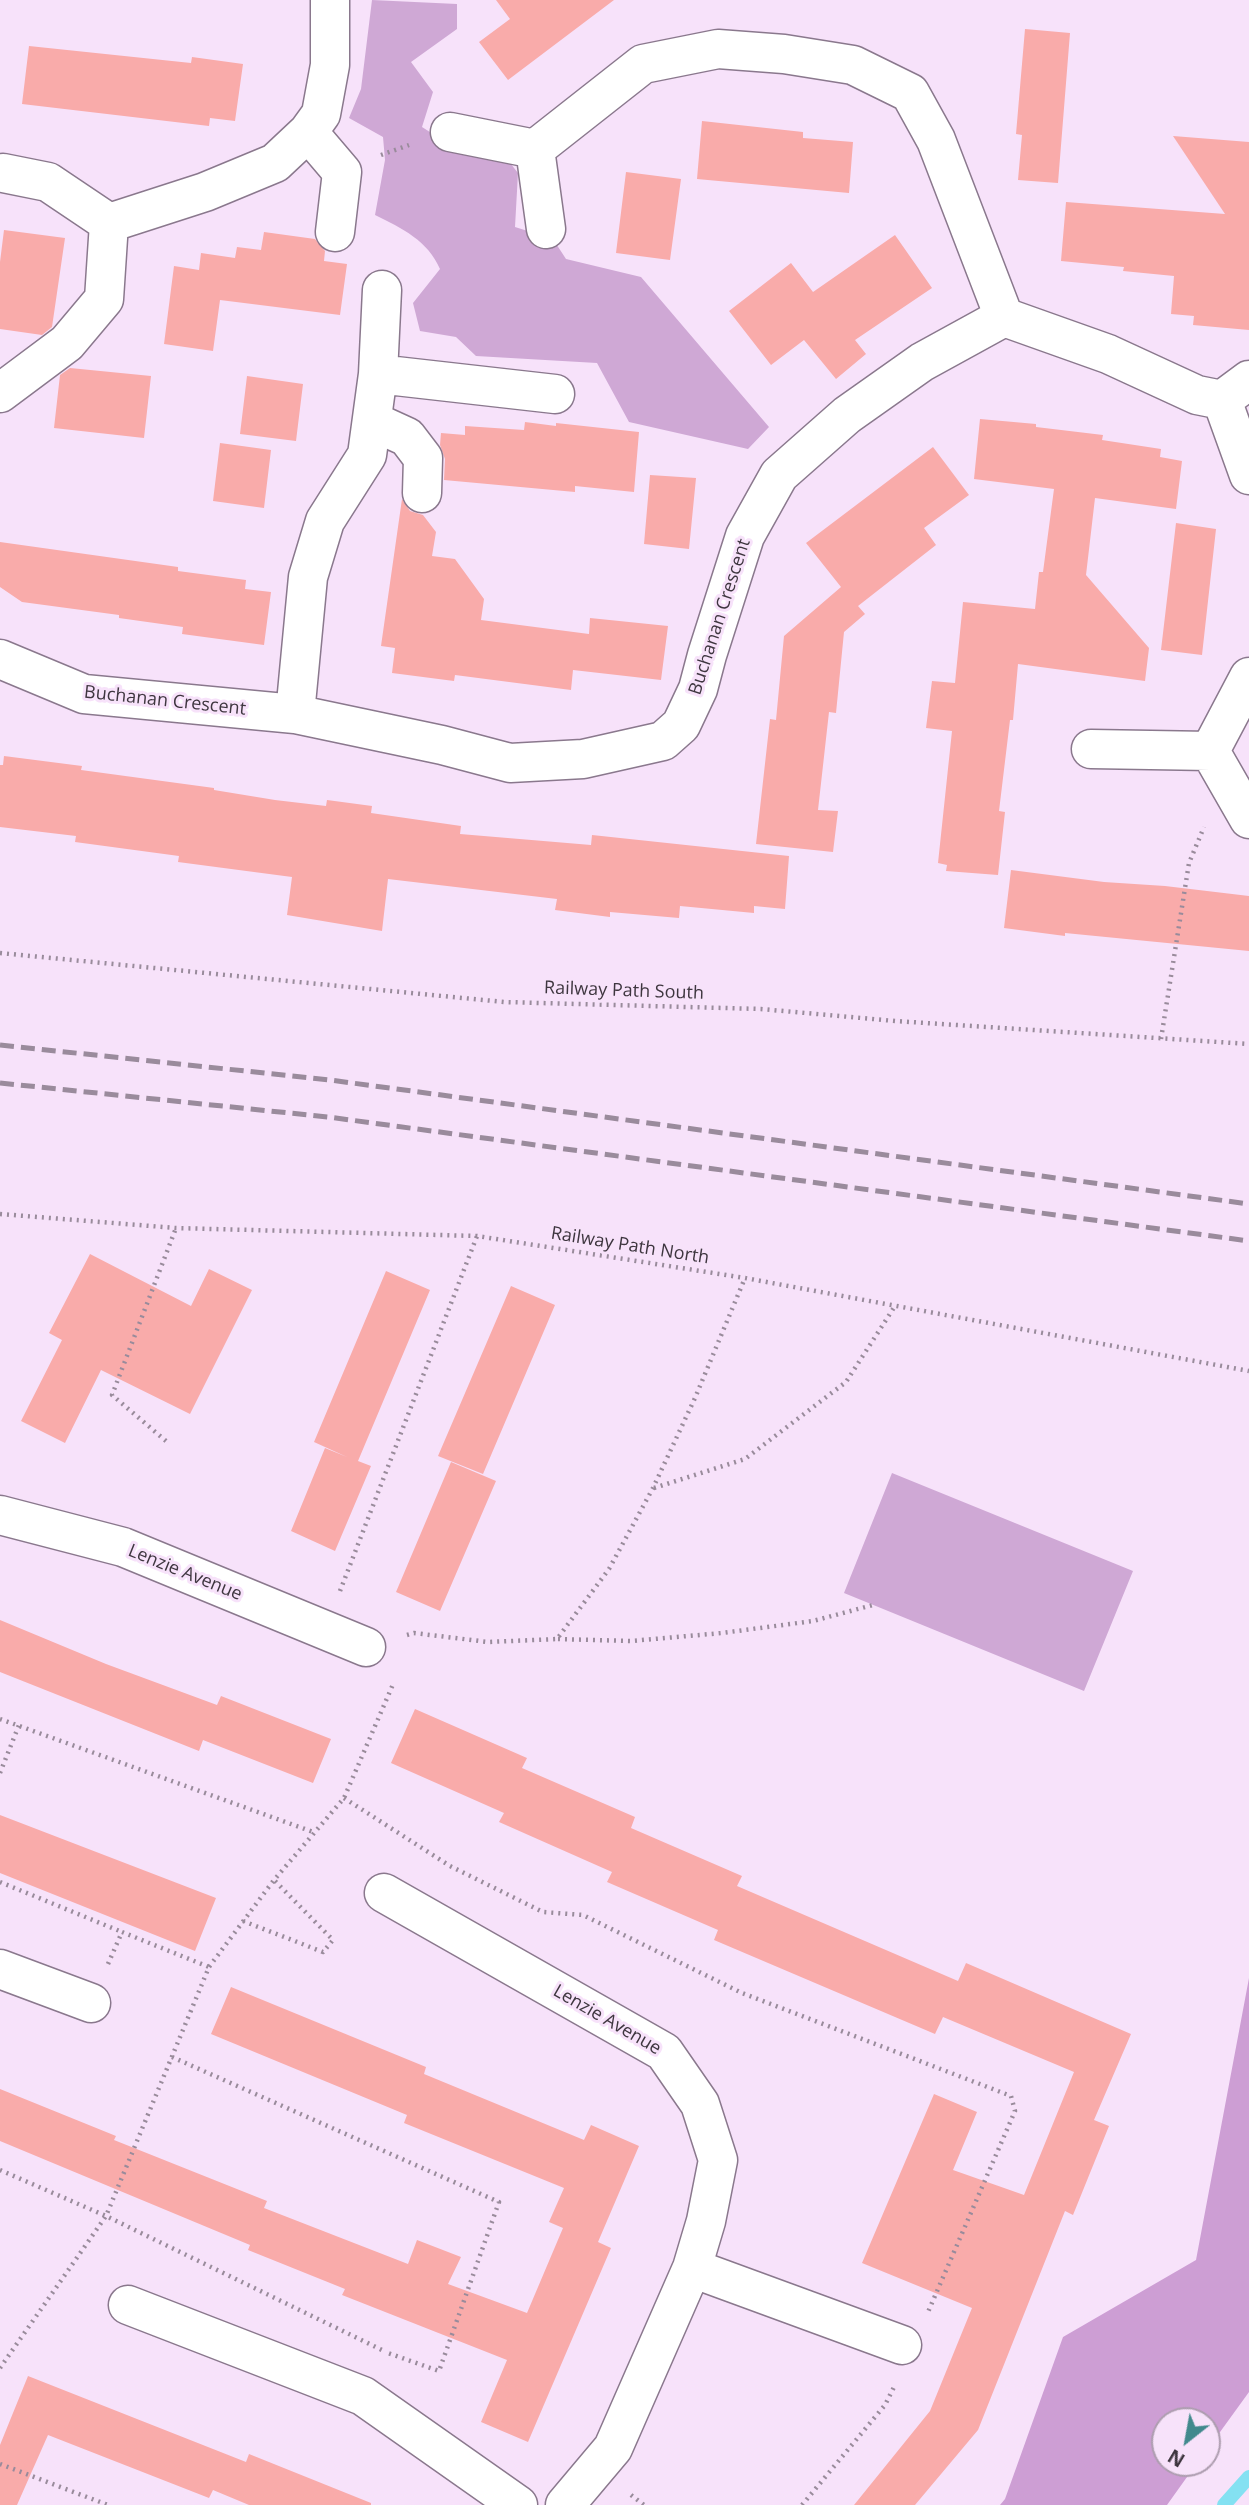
<!DOCTYPE html>
<style>
body{margin:0}
#map{position:relative;width:1249px;height:2505px;overflow:hidden;background:#f7e2fa;font-family:"Open Sans",sans-serif}
canvas{display:block}
.north{position:absolute;left:1151px;top:2407px;width:70px;height:70px;box-sizing:border-box;background:#f7e2fa;border:2px solid #ad9daf;border-radius:50%;rotate:211deg;font-size:19px;font-weight:700;line-height:28px;text-align:center;color:#3e363f}
.north::after{content:'';display:block;margin:auto;width:24px;height:32px;background:#41898d;clip-path:polygon(50% 0,100% 100%,50% 72%,0 100%)}
</style>
<div id="map">
<canvas width="1249" height="2505"></canvas>
<div class="north">N</div>
</div>
<script>
const context = document.querySelector('canvas').getContext('2d');
context.lineJoin = 'round';
function fill(path, color) {
  context.fillStyle = color;
  context.fill(path, 'evenodd');
}
function stroke(path, color, width, dash) {
  context.strokeStyle = color;
  context.lineWidth = width;
  context.lineCap = dash ? 'butt' : 'round';
  context.setLineDash(dash || []);
  context.stroke(path);
}
function label(font, color, halo, rows, align = 'center') {
  context.font = font + ' "Open Sans",sans-serif';
  context.lineWidth = 6;
  context.setLineDash([]);
  context.textBaseline = 'middle';
  context.strokeStyle = halo;
  context.fillStyle = color;
  for (const [text, x, y, turn = 0] of rows) {
    context.save();
    context.translate(x, y);
    context.rotate((+turn || 0) * Math.PI / 180);
    context.textAlign = isNaN(turn) ? turn : align;
    if (halo) context.strokeText(text, 0, 0);
    context.fillText(text, 0, 0);
    context.restore();
  }
}
const green = new Path2D(`
 M 372,0 L 457,4 L 457,29 L 411,62 L 433,92 L 422,127 L 444,141 L 503,154 L 518,173 L 515,227 L 553,239 L 566,259 L 641,277 L 769,427 L 748,449 L 629,422 L 597,363 L 476,356 L 456,337 L 420,331 L 413,303 L 440,269 C 428,241 402,228 375,215 L 385,160 L 383,137 L 349,118 L 361,89 Z
 M 892,1473 L 1133,1571 L 1084,1691 L 844,1593 Z`);
const forest = new Path2D(`
 M 1249,1978 L 1249,2392 L 1207,2450 L 1207,2421 L 1165,2421 L 1165,2463 L 1197,2463 L 1167,2505 L 1000,2505 L 1005,2499 L 1063,2337 L 1196,2260 Z`);
const stream = new Path2D(`
 M 1224,2505 L 1249,2477`);
const building = new Path2D(`
 M 496,0 L 614,0 L 508,80 L 479,42 L 510,19 Z
 M 1025,29 L 1070,33 L 1058,183 L 1018,180 L 1022,135 L 1016,134 Z
 M 29,46 L 191,63 L 192,57 L 243,64 L 235,121 L 210,118 L 209,126 L 22,104 Z
 M 702,121 L 803,132 L 803,138 L 853,142 L 849,193 L 697,179 Z
 M 1173,136 L 1249,142 L 1249,330 L 1193,325 L 1194,316 L 1171,314 L 1174,276 L 1123,271 L 1124,267 L 1061,261 L 1066,202 L 1225,214 Z
 M 626,172 L 681,179 L 670,260 L 616,253 Z
 M 4,230 L 65,238 L 52,327 L 42,335 L 0,329 L 0,262 Z
 M 264,232 L 315,239 L 325,251 L 324,261 L 347,264 L 340,315 L 220,300 L 213,351 L 164,344 L 174,266 L 199,270 L 201,253 L 235,258 L 237,247 L 261,250 Z
 M 895,235 L 932,288 L 855,340 L 866,354 L 836,379 L 804,340 L 771,365 L 729,311 L 791,263 L 813,292 Z
 M 70,368 L 151,376 L 144,438 L 54,428 L 60,375 Z
 M 247,376 L 303,384 L 296,441 L 240,434 Z
 M 980,419 L 1036,424 L 1036,427 L 1103,435 L 1102,440 L 1161,449 L 1160,457 L 1182,461 L 1176,509 L 1095,498 L 1086,575 L 1149,648 L 1145,681 L 1018,664 L 1013,720 L 1010,720 L 999,811 L 1005,812 L 998,875 L 946,871 L 947,865 L 938,863 L 952,731 L 926,728 L 932,681 L 955,683 L 963,602 L 1035,609 L 1039,572 L 1043,572 L 1054,489 L 974,479 Z
 M 525,422 L 556,426 L 556,423 L 639,432 L 634,492 L 575,486 L 575,492 L 444,480 L 445,459 L 440,445 L 441,433 L 465,435 L 465,426 L 524,430 Z
 M 220,443 L 271,450 L 264,508 L 213,501 Z
 M 933,447 L 969,495 L 924,528 L 936,545 L 858,606 L 865,614 L 844,632 L 836,713 L 829,712 L 818,810 L 838,811 L 833,852 L 756,844 L 770,719 L 776,720 L 784,636 L 841,587 L 806,543 Z
 M 650,475 L 696,478 L 689,549 L 644,544 Z
 M 402,499 L 410,511 L 423,515 L 436,532 L 432,556 L 455,559 L 484,599 L 481,620 L 589,634 L 590,618 L 668,626 L 661,680 L 573,670 L 571,690 L 455,675 L 454,681 L 392,673 L 395,648 L 381,646 Z
 M 1176,523 L 1216,529 L 1202,655 L 1161,650 Z
 M 0,542 L 178,567 L 178,571 L 246,580 L 245,589 L 271,592 L 264,645 L 182,634 L 183,627 L 119,618 L 119,615 L 22,602 L 0,587 Z
 M 4,756 L 82,766 L 81,770 L 214,788 L 214,790 L 275,800 L 326,806 L 327,800 L 372,806 L 371,813 L 461,826 L 460,834 L 591,845 L 592,835 L 789,856 L 785,909 L 754,906 L 754,913 L 680,906 L 679,918 L 610,912 L 610,917 L 555,910 L 557,899 L 388,879 L 382,931 L 287,915 L 292,877 L 178,862 L 179,856 L 75,842 L 76,836 L 0,827 L 0,765 L 3,765 Z
 M 1011,870 L 1104,882 L 1165,886 L 1249,896 L 1249,951 L 1065,933 L 1065,936 L 1004,928 Z
 M 90,1254 L 191,1306 L 209,1269 L 252,1290 L 190,1414 L 101,1370 L 65,1443 L 21,1421 L 62,1340 L 49,1333 Z
 M 386,1271 L 430,1290 L 358,1461 L 371,1466 L 335,1551 L 291,1531 L 325,1448 L 347,1457 L 314,1442 Z
 M 511,1286 L 555,1305 L 483,1474 L 438,1456 Z
 M 451,1462 L 496,1481 L 440,1611 L 396,1592 Z
 M 0,1620 L 106,1664 L 217,1705 L 221,1696 L 331,1739 L 313,1783 L 203,1740 L 199,1751 L 0,1672 Z
 M 415,1709 L 527,1758 L 522,1768 L 635,1817 L 631,1828 L 742,1876 L 737,1886 L 958,1981 L 966,1963 L 1131,2034 L 1094,2120 L 1109,2126 L 1073,2215 L 1065,2211 L 978,2430 L 915,2505 L 854,2505 L 930,2411 L 972,2308 L 862,2263 L 934,2094 L 977,2112 L 953,2170 L 1024,2195 L 1074,2072 L 943,2017 L 935,2034 L 714,1940 L 718,1930 L 607,1882 L 612,1872 L 499,1822 L 504,1813 L 391,1763 Z
 M 0,1815 L 216,1898 L 195,1951 L 0,1873 Z
 M 231,1987 L 426,2067 L 424,2074 L 584,2140 L 591,2125 L 639,2146 L 598,2242 L 611,2248 L 528,2442 L 481,2422 L 507,2360 L 342,2295 L 345,2289 L 248,2250 L 250,2245 L 0,2141 L 0,2089 L 116,2136 L 114,2140 L 267,2201 L 264,2208 L 408,2264 L 417,2240 L 461,2257 L 448,2284 L 527,2313 L 563,2228 L 549,2222 L 564,2188 L 404,2123 L 407,2115 L 211,2034 Z
 M 28,2376 L 246,2462 L 249,2454 L 371,2503 L 371,2505 L 249,2505 L 213,2490 L 209,2498 L 48,2435 L 17,2505 L 0,2505 L 0,2445 Z`);
const path = new Path2D(`
 M 381,155 L 409,145
 M 0,953 L 504,1002 L 761,1009 L 895,1021 L 1249,1044
 M 1161,1039 L 1189,863 L 1204,827
 M 0,1214 L 176,1228 L 477,1236 L 745,1278 L 1249,1371
 M 166,1441 L 112,1395 L 176,1228
 M 654,1488 L 745,1459 L 846,1382 L 895,1306
 M 340,1591 L 477,1236
 M 407,1635 L 414,1633 L 488,1642 L 557,1639 L 609,1569 L 653,1488 L 695,1398 L 745,1278
 M 558,1639 L 631,1641 L 722,1633 L 813,1621 L 873,1605
 M 0,1719 L 316,1833
 M 0,1773 L 19,1725
 M 344,1798 L 450,1866 L 543,1912 L 583,1915 L 742,1993 L 1011,2096 L 1015,2111 L 928,2312
 M 0,1882 L 122,1932
 M 243,1921 L 323,1952 L 333,1940 L 274,1880
 M 108,1964 L 122,1932 L 209,1967
 M 172,2057 L 499,2202 L 439,2371 L 385,2352
 M 0,2170 L 106,2216 L 384,2351
 M 0,2368 L 106,2216 L 209,1967 L 274,1880 L 344,1798 L 394,1682
 M 0,2464 L 108,2505
 M 631,2495 L 644,2505
 M 802,2505 L 885,2405 L 894,2387`);
const minor = new Path2D(`
 M 308,132 L 342,172 L 335,232
 M 450,132 L 535,149 L 546,229
 M 535,149 L 643,64 L 718,49 L 784,54 L 853,65 L 910,93 L 936,140 L 1004,317
 M 3,173 L 48,182 L 109,223
 M 378,374 L 555,394
 M 0,393 L 67,343 L 104,299 L 109,223 L 205,192 L 275,163 L 308,132 L 321,114 L 330,65 L 330,0
 M 1222,400 L 1249,475
 M 372,421 L 407,437 L 423,458 L 422,493
 M 0,659 L 84,694 L 295,714 L 442,745 L 510,763 L 583,759 L 663,741 L 681,725 L 698,689 L 707,655 L 745,536 L 779,475 L 847,415 L 922,362 L 1004,317 L 1108,354 L 1197,395 L 1222,400 L 1249,380
 M 1249,677 L 1210,751 L 1249,819
 M 295,714 L 308,577 L 325,521 L 367,455 L 378,374 L 382,290
 M 1091,749 L 1210,751
 M 0,1515 L 123,1547 L 366,1647
 M 384,1893 L 664,2052 L 700,2104 L 718,2160 L 706,2221 L 692,2268 L 613,2448 L 565,2505
 M 0,1969 L 91,2003
 M 692,2268 L 902,2345
 M 128,2305 L 363,2396 L 518,2505`);
const rail = new Path2D(`
 M 0,1045 L 330,1080 L 1249,1204
 M 0,1083 L 328,1117 L 1249,1241`);
const streetNames = [
 ["Buchanan Crescent",720,617,-72],
 ["Buchanan Crescent",165,701,6],
 ["Railway Path South",624,991,2],
 ["Railway Path North",630,1246,9],
 ["Lenzie Avenue",185,1573,22],
 ["Lenzie Avenue",607,2020,30]
];
fill(green, '#cfa8d5');
fill(forest, '#cd9ed4');
stroke(stream, '#84e1f2', 14);
fill(building, '#f9abaa');
stroke(minor, '#8a788d', 41);
stroke(path, '#998b9b', 4.5, [2, 5]);
stroke(minor, '#fff', 38);
stroke(rail, '#9a8b9c', 5, [14, 7]);
label('18px', '#3e363f', '#f7e2fa', streetNames);
</script>
